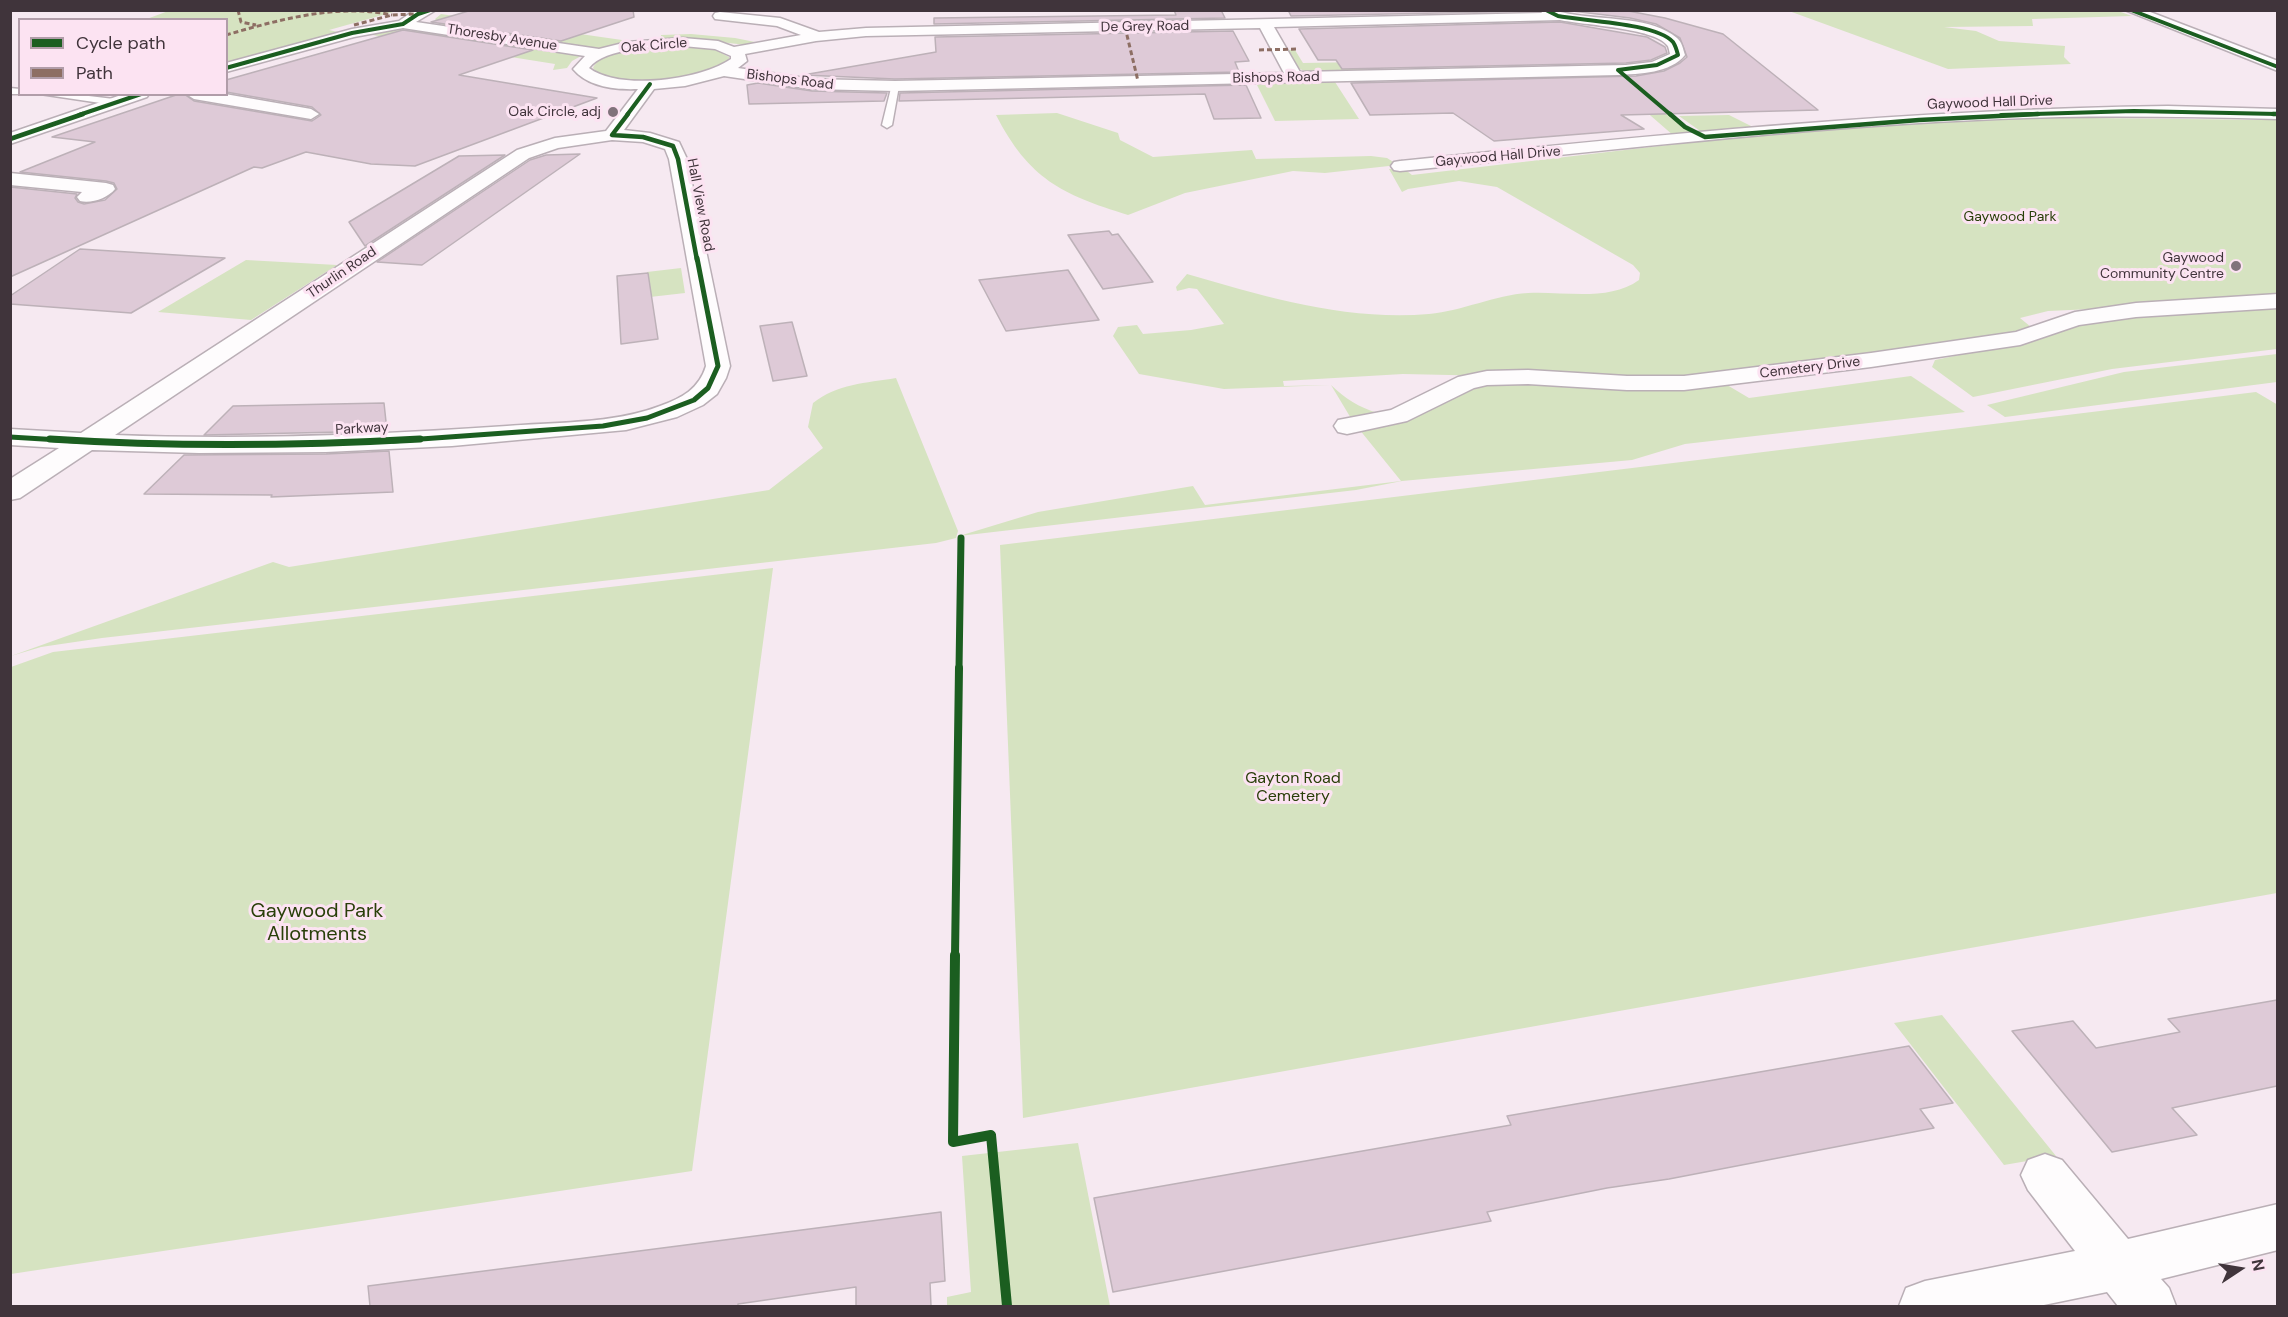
<!DOCTYPE html>
<style>
body{margin:0}
#map{position:relative;width:2288px;height:1317px;overflow:hidden;background:#f6e9f1;font-family:"DM Sans",sans-serif}
canvas{display:block}
.frame{position:absolute;inset:0;border:12px solid #40343b;pointer-events:none}
.legend{position:absolute;left:18px;top:18px;width:210px;height:78px;box-sizing:border-box;background:#fce3f2;border:2px solid #b19da9;margin:0;padding:8px 10px;list-style:none;font-size:18px;color:#40343b}
.legend li{display:flex;align-items:center;gap:12px;height:30px}
.legend b{width:30px;border:2px solid #b19da9}
.north{position:absolute;left:2210px;top:1239px;width:60px;height:60px;-webkit-text-stroke:4px #fce3f2;paint-order:stroke;rotate:78deg;font-size:16px;font-weight:700;line-height:24px;text-align:center;color:#40343b}
.north::after{content:'';display:block;margin:auto;width:21px;height:27px;background:#40343b;clip-path:polygon(50% 0,100% 100%,50% 72%,0 100%)}
</style>
<div id="map">
<canvas width="2288" height="1317"></canvas>
<div class="frame"></div>
<ul class="legend">
<li><b style="height:8px;background:#1b5e20"></b>Cycle path</li>
<li><b style="height:8px;background:#8d6e63"></b>Path</li>
</ul>
<div class="north">N</div>
</div>
<script>
const context = document.querySelector('canvas').getContext('2d');
context.lineJoin = 'round';
function fill(path, color) {
  context.fillStyle = color;
  context.fill(path, 'evenodd');
}
function stroke(path, color, width, dash) {
  context.strokeStyle = color;
  context.lineWidth = width;
  context.lineCap = dash ? 'butt' : 'round';
  context.setLineDash(dash || []);
  context.stroke(path);
}
function label(font, color, halo, rows, align = 'center') {
  context.font = font + ' "DM Sans",sans-serif';
  context.lineWidth = 6;
  context.setLineDash([]);
  context.textBaseline = 'middle';
  context.strokeStyle = halo;
  context.fillStyle = color;
  for (const [text, x, y, turn = 0] of rows) {
    context.save();
    context.translate(x, y);
    context.rotate((+turn || 0) * Math.PI / 180);
    context.textAlign = isNaN(turn) ? turn : align;
    if (halo) context.strokeText(text, 0, 0);
    context.fillText(text, 0, 0);
    context.restore();
  }
}
const green = new Path2D(`
 M 171,10 L 397,11 L 329,30 L 338,32 L 227,64 L 226,20 L 144,20 Z
 M 2118,11 L 2132,16 L 2032,19 L 2033,26 L 1944,27 L 1976,31 L 1999,41 L 2065,46 L 2064,57 L 2071,64 L 1948,69 L 1789,11 Z
 M 441,14 L 622,40 L 625,46 L 601,49 L 453,28 L 438,23 L 435,19 Z
 M 398,30 L 425,31 L 583,55 L 572,61 L 567,68 L 553,70 L 555,64 L 366,34 Z
 M 691,34 L 735,38 L 760,43 L 746,45 L 712,41 L 661,41 L 661,35 Z
 M 682,45 L 714,49 L 729,57 L 729,60 C 724,63 719,69 714,71 C 691,80 608,91 593,68 C 603,46 661,46 682,45 Z
 M 1282,50 L 1295,50 L 1303,63 L 1362,62 L 1369,72 L 1305,71 L 1297,68 Z
 M 1335,82 L 1359,119 L 1275,121 L 1256,83 Z
 M 1628,96 L 1644,96 L 1693,134 L 1674,136 Z
 M 1057,113 L 1118,133 L 1120,140 L 1153,157 L 1252,150 L 1256,159 L 1371,156 L 1387,158 L 1398,165 L 1325,173 L 1293,171 L 1185,193 L 1128,215 C 1061,194 1029,179 996,115 Z
 M 1729,115 L 1755,128 L 1703,133 L 1679,116 Z
 M 2001,117 L 2277,120 L 2277,295 L 2137,307 L 2048,311 L 2020,318 L 2031,327 L 2015,334 L 1683,380 L 1403,374 L 1283,381 L 1284,386 L 1331,385 C 1346,399 1358,407 1378,413 L 1352,420 L 1331,385 L 1224,389 L 1139,374 L 1113,336 L 1118,327 L 1137,325 L 1143,334 L 1191,330 L 1224,324 L 1197,289 L 1189,288 L 1177,291 L 1176,287 L 1187,274 C 1266,297 1346,321 1429,314 C 1463,311 1494,295 1528,293 C 1563,291 1609,302 1639,280 L 1640,273 L 1633,265 L 1497,187 L 1459,181 L 1408,189 L 1402,192 L 1389,169 L 1403,168 L 1412,175 L 1744,136 Z
 M 246,260 L 337,265 L 251,320 L 158,312 Z
 M 681,268 L 685,293 L 650,297 L 647,272 Z
 M 2277,308 L 2277,349 L 2112,369 L 1973,397 L 1932,367 L 1935,360 L 2027,341 L 2081,324 L 2141,313 Z
 M 2277,354 L 2277,382 L 2005,417 L 1987,405 L 2124,372 Z
 M 1911,376 L 1965,412 L 1685,444 L 1632,460 L 1402,481 L 1356,490 L 959,536 L 1038,512 L 1193,486 L 1205,505 L 1401,481 L 1359,429 L 1478,384 L 1722,382 L 1749,398 Z
 M 896,378 L 958,531 L 956,538 L 936,543 L 102,638 L 41,647 L 11,656 L 273,562 L 289,567 L 769,490 L 823,448 L 808,427 L 813,403 C 837,384 866,383 896,378 Z
 M 2256,392 L 2278,405 L 2277,893 L 1023,1118 L 1000,545 Z
 M 773,568 L 692,1171 L 11,1274 L 11,667 L 53,652 Z
 M 1942,1015 L 2056,1156 L 2004,1165 L 1894,1023 Z
 M 1078,1143 L 1110,1306 L 947,1306 L 947,1297 L 971,1292 L 962,1156 Z`);
const building = new Path2D(`
 M 472,10 L 633,10 L 634,17 L 561,41 L 431,22 Z
 M 1174,10 L 1221,10 L 1225,18 L 934,24 L 934,18 L 1176,15 Z
 M 1288,10 L 1538,10 L 1538,11 L 1291,16 Z
 M 1564,10 L 1623,10 L 1665,18 L 1723,34 L 1818,110 L 1621,115 L 1644,129 L 1494,141 L 1453,113 L 1370,115 L 1351,83 L 1636,76 L 1664,71 L 1680,63 L 1687,57 L 1680,38 L 1656,24 L 1630,18 Z
 M 1560,22 L 1647,37 L 1665,47 L 1667,53 L 1651,60 L 1626,63 L 1342,69 L 1336,60 L 1318,60 L 1299,29 Z
 M 403,30 L 533,50 L 459,75 L 597,98 L 415,166 L 371,164 L 306,152 L 262,168 L 254,167 L 10,277 L 10,187 L 77,194 L 75,198 L 78,202 L 84,204 L 105,200 L 117,189 L 114,183 L 106,181 L 20,172 L 95,142 L 52,137 L 179,94 L 184,94 L 194,101 L 312,121 L 321,115 L 312,107 L 226,92 L 226,80 Z
 M 1233,31 L 1249,61 L 1235,62 L 1239,72 L 895,79 L 803,75 L 936,52 L 935,37 Z
 M 758,83 L 812,91 L 887,93 L 884,101 L 749,104 L 747,85 Z
 M 1246,85 L 1261,118 L 1214,119 L 1205,94 L 899,101 L 900,93 Z
 M 580,154 L 422,265 L 377,262 L 530,160 L 546,155 Z
 M 505,155 L 365,246 L 349,222 L 459,156 Z
 M 1109,231 L 1112,235 L 1118,234 L 1153,282 L 1103,289 L 1068,235 Z
 M 80,249 L 225,258 L 131,313 L 10,304 L 10,296 Z
 M 1068,270 L 1099,320 L 1006,331 L 979,280 Z
 M 648,273 L 658,339 L 621,344 L 617,276 Z
 M 792,322 L 807,376 L 773,381 L 760,326 Z
 M 384,403 L 387,431 L 204,435 L 233,406 Z
 M 389,451 L 393,492 L 271,497 L 272,495 L 144,494 L 184,455 L 326,454 Z
 M 2277,1000 L 2277,1086 L 2172,1108 L 2197,1135 L 2112,1152 L 2012,1031 L 2073,1021 L 2096,1048 L 2180,1032 L 2168,1019 Z
 M 1909,1046 L 1953,1103 L 1920,1109 L 1934,1128 L 1669,1179 L 1607,1188 L 1487,1212 L 1491,1221 L 1113,1292 L 1094,1198 L 1511,1125 L 1507,1116 Z
 M 941,1212 L 945,1281 L 930,1283 L 931,1306 L 856,1306 L 856,1287 L 738,1304 L 738,1306 L 370,1306 L 368,1286 Z`);
const service = new Path2D(`
 M 892,84 L 899,86 L 892,125 L 887,128 L 882,125 Z
 M 10,88 L 20,89 L 21,94 L 10,94 Z
 M 40,94 L 72,94 L 114,99 L 118,102 L 114,105 Z`);
const minor = new Path2D(`
 M 415,10 L 436,10 L 416,22 L 599,49 L 627,42 L 683,38 L 718,41 L 734,47 L 801,35 L 777,26 L 715,19 L 713,16 L 715,13 L 720,12 L 780,18 L 819,32 L 866,28 L 1542,13 L 1540,10 C 1553,10 1564,13 1577,15 C 1608,20 1652,17 1677,38 C 1682,42 1683,49 1685,55 C 1671,73 1639,74 1618,75 L 895,91 L 812,89 L 724,76 L 685,86 L 654,89 L 624,130 L 650,133 L 679,142 L 687,159 L 730,366 L 726,378 L 717,394 L 703,405 L 677,417 L 626,430 L 452,446 L 326,452 L 199,453 L 92,450 L 20,498 L 10,500 L 10,479 L 59,448 L 10,445 L 10,429 L 81,433 L 517,150 L 555,138 L 606,131 L 638,89 C 616,90 588,87 573,69 L 585,56 L 403,28 L 354,37 L 226,72 L 226,63 L 352,29 L 399,21 ZM 1560,20 C 1583,25 1654,28 1667,45 C 1669,47 1669,51 1670,54 L 1652,62 L 1626,65 L 1300,72 L 1274,27 ZM 1260,28 L 1284,73 L 895,81 L 812,79 L 738,68 L 747,61 L 745,54 L 816,41 L 866,36 ZM 683,46 L 715,49 L 731,56 L 731,59 C 701,80 619,91 589,68 C 605,47 659,47 683,46 ZM 612,140 L 643,142 L 665,149 L 669,159 L 706,366 C 699,389 682,398 660,406 C 613,424 557,422 507,426 C 376,435 246,440 115,435 L 529,158 L 558,148 Z
 M 124,94 L 149,94 L 147,97 L 10,144 L 10,133 Z
 M 186,94 L 225,94 L 311,109 L 319,114 L 311,119 L 194,99 Z
 M 2168,106 L 2278,109 L 2278,119 C 2205,117 2132,116 2060,117 C 1839,122 1619,150 1400,171 L 1394,170 L 1391,166 L 1394,162 L 1400,161 C 1656,135 1911,109 2168,106 Z
 M 10,173 L 106,183 L 113,185 L 115,189 C 108,198 91,204 80,201 L 77,197 L 82,192 L 10,185 Z
 M 2278,294 L 2278,308 L 2136,317 L 2079,325 L 2020,345 L 1871,367 L 1684,390 L 1627,390 L 1528,384 L 1487,385 L 1474,388 L 1407,421 L 1347,434 L 1338,432 L 1334,426 L 1338,420 L 1391,410 L 1458,377 L 1487,371 L 1528,370 L 1627,376 L 1684,376 L 1871,353 L 2016,332 L 2075,312 L 2136,303 Z
 M 2045,1154 L 2062,1160 L 2128,1239 L 2278,1204 L 2278,1250 L 2161,1279 L 2169,1288 L 2176,1306 L 2118,1306 L 2107,1292 L 2039,1306 L 1899,1306 L 1906,1288 L 1925,1281 L 2075,1251 L 2028,1190 L 2021,1175 L 2028,1160 Z`);
const primary = new Path2D(`
 M 2125,10 L 2145,10 L 2278,61 L 2278,71 Z`);
const quiet = new Path2D(`
 M 238,10 L 241,22 L 256,25
 M 354,25 L 392,15 L 415,14
 M 1125,27 L 1138,81
 M 226,35 C 278,20 338,3 392,15
 M 1259,50 L 1298,49`);
const cyclewayFar5 = new Path2D(`
 M 1546,10 L 1558,16 C 1584,21 1656,23 1673,42 C 1675,45 1677,51 1678,55 L 1657,65 L 1618,70
 M 2131,10 L 2278,67
 M 226,68 L 352,33 L 403,24 L 418,14 L 430,10
 M 1618,70 L 1671,115
 M 79,115 L 141,94
 M 627,115 L 650,84
 M 2001,115 L 2134,111 L 2278,114`);
const cyclewayFar4 = new Path2D(`
 M 628,114 L 612,135 L 643,137 L 673,146 L 678,159 L 697,260
 M 1670,114 L 1685,127 L 1705,137 L 1919,120 L 2038,114
 M 2273,114 L 2278,114
 M 10,139 L 83,114`);
const cyclewayFar3 = new Path2D(`
 M 10,437 L 76,441
 M 393,441 L 603,426 L 647,418 L 694,400 L 708,388 L 718,366 L 697,258`);
const cyclewayFar2 = new Path2D(`
 M 50,439 C 173,447 297,446 420,439
 M 959,669 L 961,538`);
const cyclewayFar1 = new Path2D(`
 M 955,956 L 959,668`);
const cycleway = new Path2D(`
 M 955,955 L 953,1142 L 991,1135 L 1007,1306`);
const markers = [
 [613,112,6,"#80737b"],
 [2236,266,6,"#80737b"]
];
const farStreetnames = [
 ["De Grey Road",1145,27,-1],
 ["Thoresby Avenue",502,38,9],
 ["Oak Circle",654,46,-5],
 ["Bishops Road",1276,78,-1],
 ["Bishops Road",790,80,7],
 ["Gaywood Hall Drive",1990,103,-2],
 ["Gaywood Hall Drive",1498,157,-5],
 ["Hall View Road",700,205,79],
 ["Thurlin Road",342,273,-34],
 ["Cemetery Drive",1810,368,-7],
 ["Parkway",362,429,-3]
];
const farPoinames = [
 ["Oak Circle, adj",601,112],
 ["Gaywood",2224,258],
 ["Community Centre",2224,274]
];
const farParknames = [
 ["Gaywood Park",2010,217]
];
const parkNames = [
 ["Gayton Road",1293,779],
 ["Cemetery",1293,797]
];
const nearParknames = [
 ["Gaywood Park",317,912],
 ["Allotments",317,935]
];
fill(green, '#d6e3c1');
fill(building, '#decad7');
stroke(building, '#bdb1b8', 1.5);
stroke(service, '#baafb6', 3);
stroke(minor, '#baafb6', 3);
stroke(primary, '#baafb6', 3);
fill(service, '#fefcfd');
fill(minor, '#fefcfd');
fill(primary, '#fefcfd');
stroke(quiet, '#8d6e63', 3, [5, 3]);
stroke(cyclewayFar5, '#1b5e20', 4);
stroke(cyclewayFar4, '#1b5e20', 4.5);
stroke(cyclewayFar3, '#1b5e20', 5);
stroke(cyclewayFar2, '#1b5e20', 7);
stroke(cyclewayFar1, '#1b5e20', 8);
stroke(cycleway, '#1b5e20', 10);
for (const [x, y, r, color] of markers) {
  const dot = new Path2D();
  dot.arc(x, y, r, 0, 2 * Math.PI);
  context.fillStyle = color;
  context.fill(dot);
  stroke(dot, '#fce3f2', 2);
}
label('14px', '#40343b', '#fce3f2', farStreetnames);
label('14px', '#40343b', '#fce3f2', farPoinames, 'right');
label('14px', '#293f09', '#fce3f2', farParknames);
label('16px', '#293f09', '#fce3f2', parkNames);
label('20px', '#293f09', '#fce3f2', nearParknames);
</script>
